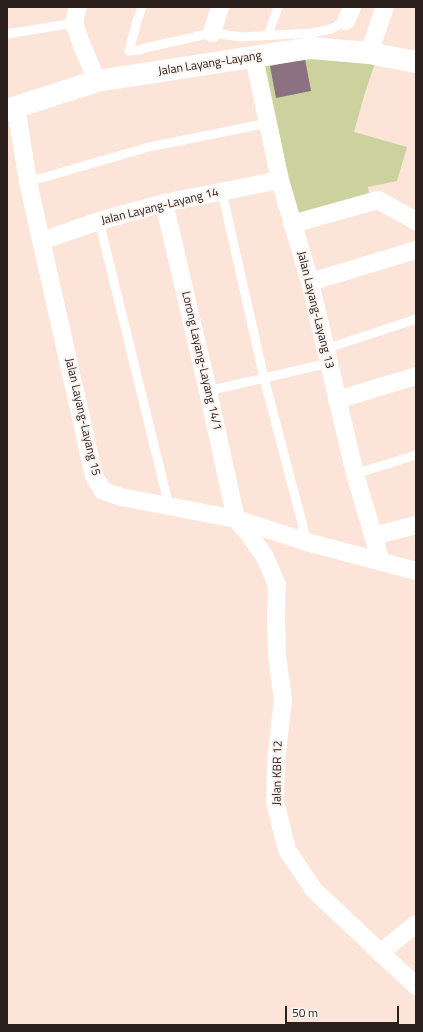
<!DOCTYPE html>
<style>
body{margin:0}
#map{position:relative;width:423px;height:1032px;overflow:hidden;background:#fde4d8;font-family:"Titillium Web",sans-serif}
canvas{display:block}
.frame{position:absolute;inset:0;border:8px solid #2b201b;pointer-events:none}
.scale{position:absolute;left:285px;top:1006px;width:114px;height:18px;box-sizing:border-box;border:2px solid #2b201b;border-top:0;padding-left:5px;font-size:12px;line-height:14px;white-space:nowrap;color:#2b201b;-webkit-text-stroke:3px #fcf5f2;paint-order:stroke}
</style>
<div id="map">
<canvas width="423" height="1032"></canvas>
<div class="frame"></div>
<div class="scale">50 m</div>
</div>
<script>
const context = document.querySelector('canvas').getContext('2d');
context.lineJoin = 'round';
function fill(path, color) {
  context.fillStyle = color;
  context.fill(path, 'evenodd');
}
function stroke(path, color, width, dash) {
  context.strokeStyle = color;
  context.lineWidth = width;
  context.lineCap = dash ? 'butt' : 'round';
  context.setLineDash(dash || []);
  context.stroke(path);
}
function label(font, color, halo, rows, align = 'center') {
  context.font = font + ' "Titillium Web",sans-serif';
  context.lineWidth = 4;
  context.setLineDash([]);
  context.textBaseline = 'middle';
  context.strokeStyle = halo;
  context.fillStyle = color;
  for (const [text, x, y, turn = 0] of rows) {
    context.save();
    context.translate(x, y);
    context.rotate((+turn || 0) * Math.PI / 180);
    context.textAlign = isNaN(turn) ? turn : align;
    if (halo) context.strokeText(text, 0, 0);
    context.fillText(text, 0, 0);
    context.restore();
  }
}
const green = new Path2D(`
 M 312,54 L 376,60 L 364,96 L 354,132 L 407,147 L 397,181 L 368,187 L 370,200 L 296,220 L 260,61 Z`);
const building = new Path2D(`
 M 305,59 L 311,91 L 276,98 L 270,66 Z`);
const lane = new Path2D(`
 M 142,7 L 137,21 L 129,51 L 139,50 L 149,47 L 212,33 L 241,37 L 312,33 L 331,29 L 346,21
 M 7,34 L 74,23
 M 268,35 L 278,7
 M 28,182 L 149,147 L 268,123
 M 222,192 L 264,378 L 307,542
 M 99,221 L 169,506
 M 325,349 L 416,319
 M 208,391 L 329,363
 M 355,474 L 416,455`);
const street = new Path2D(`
 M 78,7 L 76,13 L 74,23 L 83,48 L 97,81
 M 346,21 L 352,7
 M 212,33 L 220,7
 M 369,53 L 385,7
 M 254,57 L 280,180 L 310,282 L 355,474 L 381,562
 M 16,107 L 28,182 L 94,476 L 103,491 L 121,497 L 236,519 L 307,542 L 416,571
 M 164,203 L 208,391 L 236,519 L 249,534 L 265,557 L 277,585 L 276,616 L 277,656 L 283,700 L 276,761 L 275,802 L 287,850 L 314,890 L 416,986
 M 292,224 L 378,200 L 416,221
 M 41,241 L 99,221 L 164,203 L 280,180
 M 310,282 L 416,250
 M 337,400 L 416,376
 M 373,536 L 416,525
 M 380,953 L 416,924`);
const secondary = new Path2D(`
 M 7,110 L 97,81 L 311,48 L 369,53 L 416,62`);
const streetNames = [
 ["Jalan Layang-Layang",210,64,-9],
 ["Jalan Layang-Layang 14",160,207,-14],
 ["Jalan Layang-Layang 13",315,310,76],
 ["Lorong Layang-Layang 14/1",201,361,77],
 ["Jalan Layang-Layang 15",82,417,77],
 ["Jalan KBR 12",278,773,-89]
];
fill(green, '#cbd29e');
fill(building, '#8b7181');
stroke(lane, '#fff', 9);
stroke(street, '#fff', 18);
stroke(secondary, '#fff', 22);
label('12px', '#2b201b', '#fcf5f2', streetNames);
</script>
